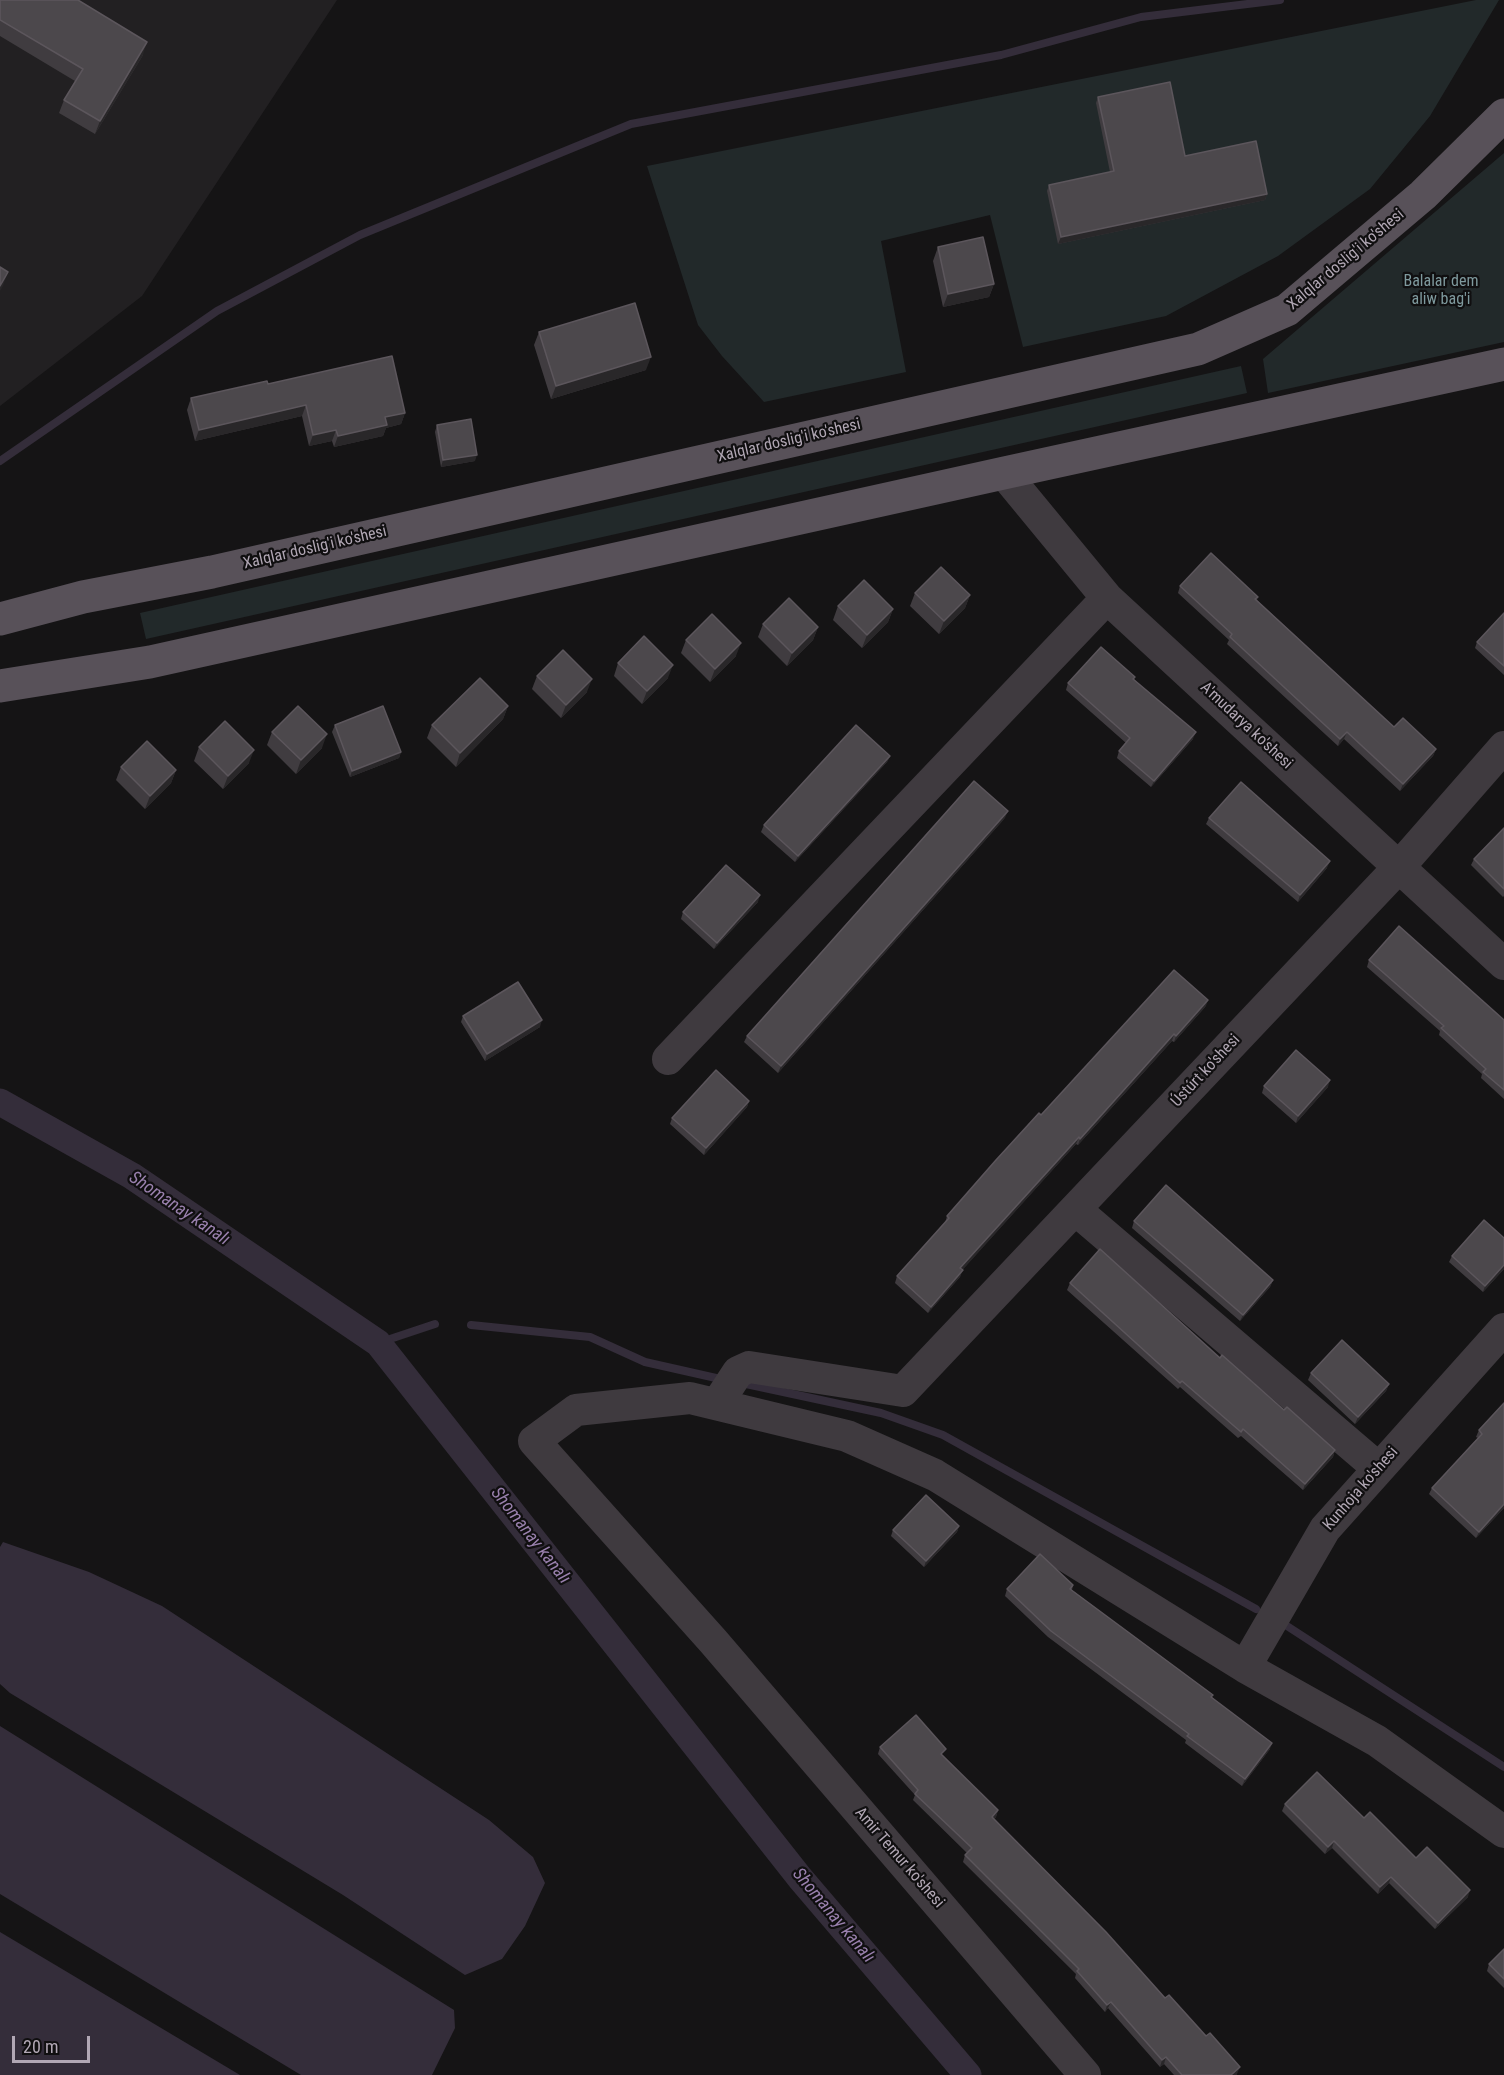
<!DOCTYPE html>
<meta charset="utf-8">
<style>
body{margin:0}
#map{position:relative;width:1504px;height:2075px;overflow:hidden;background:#151415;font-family:"Roboto Condensed",sans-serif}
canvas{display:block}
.scale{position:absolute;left:12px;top:2036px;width:78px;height:27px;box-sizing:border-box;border:3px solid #b1a7b4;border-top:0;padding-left:8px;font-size:18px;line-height:21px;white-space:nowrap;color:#b1a7b4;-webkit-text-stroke:4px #100f10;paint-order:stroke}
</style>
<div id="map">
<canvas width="1504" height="2075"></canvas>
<div class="scale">20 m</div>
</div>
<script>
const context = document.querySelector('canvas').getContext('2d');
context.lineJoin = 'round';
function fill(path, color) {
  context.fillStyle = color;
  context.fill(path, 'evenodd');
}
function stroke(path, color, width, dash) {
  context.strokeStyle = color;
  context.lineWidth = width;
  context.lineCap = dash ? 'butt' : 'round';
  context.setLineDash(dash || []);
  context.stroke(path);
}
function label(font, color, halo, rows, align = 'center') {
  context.font = font + ' "Roboto Condensed",sans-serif';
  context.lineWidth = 4.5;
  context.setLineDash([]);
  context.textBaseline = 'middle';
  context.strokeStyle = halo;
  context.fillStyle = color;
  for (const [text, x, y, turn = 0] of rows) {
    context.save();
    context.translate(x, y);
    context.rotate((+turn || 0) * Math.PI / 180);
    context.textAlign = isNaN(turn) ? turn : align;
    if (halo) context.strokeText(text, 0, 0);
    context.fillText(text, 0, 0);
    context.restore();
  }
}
const built = new Path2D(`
 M 0,0 L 337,0 L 142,296 L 0,406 Z`);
const green = new Path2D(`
 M 1476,0 L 1499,0 L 1430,116 L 1370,189 L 1278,256 L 1166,316 L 1023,347 L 990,215 L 881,241 L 906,372 L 764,402 L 722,356 L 698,325 L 647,166 Z
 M 1504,153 L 1504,342 L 1268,393 L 1263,359 Z
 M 1241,366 L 1247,393 L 146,639 L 140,613 Z`);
const water = new Path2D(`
 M 3,1542 L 89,1572 L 162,1606 L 489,1820 L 533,1857 L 545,1883 L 525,1926 L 502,1959 L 465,1975 L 343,1895 L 10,1693 L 0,1684 L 0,1547 Z
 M 0,1726 L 454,2010 L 455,2028 L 432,2075 L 301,2075 L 0,1894 Z
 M 0,1932 L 240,2075 L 0,2075 Z`);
const stream = new Path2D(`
 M 0,461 L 217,311 L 360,235 L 631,124 L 1001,55 L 1141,17 L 1280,0
 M 471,1325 L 590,1337 L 645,1362 L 716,1378
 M 378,1343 L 435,1324
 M 746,1384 L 881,1413 L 943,1435 L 1256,1609
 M 1287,1626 L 1504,1767`);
const canal = new Path2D(`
 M 0,1102 L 132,1176 L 378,1343 L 800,1878 L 968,2075`);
const minor = new Path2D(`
 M 1004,473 L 1107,598 L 1504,964
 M 668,1059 L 1107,598
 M 1076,1210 L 1378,1468
 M 717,1404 L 738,1372 L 749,1367 L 903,1391 L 1399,867 L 1504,747
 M 1245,1667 L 1325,1529 L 1504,1329
 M 1085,2075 L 713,1641 L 534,1441 L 576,1410 L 690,1398 L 847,1436 L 935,1475 L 1245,1667 L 1377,1741 L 1504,1832`);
const major = new Path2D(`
 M 0,619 L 83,597 L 212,572 L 1198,349 L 1287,310 L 1423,195 L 1504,115
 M 0,686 L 150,662 L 1004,473 L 1504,364`);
const wall = new Path2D(`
 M 0,0 L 143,55 L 95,134 L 59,113 L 64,100 L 75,81 L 0,36 Z
 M 1098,97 L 1185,156 L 1267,194 L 1265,200 L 1058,244 L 1047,191 L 1049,185 L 1110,172 L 1096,103 Z
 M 938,247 L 994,284 L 989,297 L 943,307 L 933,261 Z
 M 539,332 L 646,370 L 551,399 L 534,345 Z
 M 268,384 L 405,413 L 401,424 L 386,428 L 383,436 L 334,447 L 332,441 L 309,446 L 302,416 L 195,441 L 187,410 L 191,398 Z
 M 437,425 L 475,461 L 441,467 L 435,432 Z
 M 1180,586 L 1258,597 L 1257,600 L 1394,727 L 1436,749 L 1433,756 L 1400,791 L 1344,739 L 1338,746 L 1227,644 L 1229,640 L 1178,593 Z
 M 915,593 L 970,595 L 965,608 L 939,634 L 910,606 Z
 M 838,606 L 893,609 L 888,622 L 862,648 L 833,620 Z
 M 1504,613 L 1504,675 L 1475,648 L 1477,642 Z
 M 763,624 L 818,627 L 813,640 L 787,666 L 758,637 Z
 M 686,640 L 736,656 L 710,682 L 681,653 Z
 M 618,663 L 668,678 L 642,704 L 614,676 Z
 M 537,676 L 587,692 L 561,718 L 532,689 Z
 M 1135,677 L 1134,679 L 1193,739 L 1151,787 L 1117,758 L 1119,751 L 1126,743 L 1066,690 L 1068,683 Z
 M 508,706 L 503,719 L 456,767 L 427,738 L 432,725 Z
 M 335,725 L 401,752 L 399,758 L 350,777 L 332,732 Z
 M 272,732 L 322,748 L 296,774 L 267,745 Z
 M 199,747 L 249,763 L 223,789 L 194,761 Z
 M 890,756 L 887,762 L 795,862 L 761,832 L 764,825 Z
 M 121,767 L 176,770 L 171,783 L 145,809 L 116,780 Z
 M 1005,818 L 778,1073 L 744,1042 L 747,1036 Z
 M 1209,818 L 1327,868 L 1298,902 L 1206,824 Z
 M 1504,828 L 1504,896 L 1503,897 L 1471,865 L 1474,859 Z
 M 758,902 L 714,949 L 681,919 L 683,912 Z
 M 1369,960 L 1504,1020 L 1504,1099 L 1481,1078 L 1482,1074 L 1439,1035 L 1440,1031 L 1367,967 Z
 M 1206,1006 L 1174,1042 L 1172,1041 L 1078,1145 L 1076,1144 L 962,1270 L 960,1277 L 928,1313 L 895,1283 L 897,1276 L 945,1223 L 947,1216 L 1041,1115 Z
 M 463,1016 L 540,1027 L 485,1061 L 461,1022 Z
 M 1264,1086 L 1328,1087 L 1296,1123 L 1262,1093 Z
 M 749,1101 L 747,1107 L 704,1155 L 670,1124 L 672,1118 Z
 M 1134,1221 L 1273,1280 L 1270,1287 L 1240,1321 L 1132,1228 Z
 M 1504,1238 L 1504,1269 L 1483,1292 L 1449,1262 L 1452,1256 Z
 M 1070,1283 L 1220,1358 L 1284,1410 L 1335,1450 L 1333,1457 L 1303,1490 L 1241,1436 L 1238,1438 L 1180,1387 L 1178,1389 L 1067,1290 Z
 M 1311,1373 L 1389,1384 L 1386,1391 L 1355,1424 L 1308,1380 Z
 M 1504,1403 L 1504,1508 L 1476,1538 L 1429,1494 L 1432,1488 L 1478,1438 L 1476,1437 L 1479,1430 Z
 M 959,1526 L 957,1532 L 924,1567 L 891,1536 L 893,1530 Z
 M 1073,1585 L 1072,1590 L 1212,1697 L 1270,1749 L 1242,1786 L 1185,1743 L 1186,1740 L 1048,1637 L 1005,1596 L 1007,1589 Z
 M 880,1747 L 944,1756 L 943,1757 L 998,1810 L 996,1817 L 994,1819 L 1237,2074 L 1236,2075 L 1174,2075 L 1164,2064 L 1160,2067 L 1108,2008 L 1105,2012 L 1075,1978 L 1076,1974 L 963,1862 L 965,1855 L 967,1853 L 913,1800 L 915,1795 L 878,1754 Z
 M 1285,1804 L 1364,1818 L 1468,1897 L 1435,1929 L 1389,1883 L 1378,1894 L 1332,1848 L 1325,1854 L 1282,1811 Z
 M 1504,1949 L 1504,1988 L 1487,1971 L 1489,1964 Z`);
const shadedWall = new Path2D(`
 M 147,42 L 143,55 L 95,134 L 100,121 Z
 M 1267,194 L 1265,200 L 1058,244 L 1061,237 Z
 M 8,272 L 3,286 L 0,291 L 0,286 Z
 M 994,284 L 989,297 L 943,307 L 948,294 Z
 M 651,357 L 646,370 L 551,399 L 556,386 Z
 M 306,405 L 302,416 L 195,441 L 199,430 Z
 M 405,413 L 401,424 L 386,428 L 383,436 L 334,447 L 338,436 L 385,417 Z
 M 336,430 L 332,441 L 309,446 L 313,435 Z
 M 477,455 L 475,461 L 441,467 L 443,460 Z
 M 970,595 L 965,608 L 939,634 L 944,621 Z
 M 893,609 L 888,622 L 862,648 L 867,635 Z
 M 818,627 L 813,640 L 787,666 L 792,653 Z
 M 741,643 L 736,656 L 710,682 L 715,669 Z
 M 673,665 L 668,678 L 642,704 L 647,691 Z
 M 592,679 L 587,692 L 561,718 L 566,705 Z
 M 508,706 L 503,719 L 456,767 L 460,753 Z
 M 1196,732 L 1193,739 L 1151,787 L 1154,781 Z
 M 1347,732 L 1344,739 L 1338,746 L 1340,739 Z
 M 327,734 L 322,748 L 296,774 L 301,760 Z
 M 1436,749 L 1433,756 L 1400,791 L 1403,784 Z
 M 254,750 L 249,763 L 223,789 L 228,776 Z
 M 401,752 L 399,758 L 350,777 L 352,771 Z
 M 890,756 L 887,762 L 795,862 L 798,856 Z
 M 176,770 L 171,783 L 145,809 L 150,796 Z
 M 1008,811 L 1005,818 L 778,1073 L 781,1066 Z
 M 1330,861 L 1327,868 L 1298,902 L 1300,895 Z
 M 760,895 L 758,902 L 714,949 L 717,943 Z
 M 1208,1000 L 1206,1006 L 1174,1042 L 1176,1036 Z
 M 542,1020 L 540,1027 L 485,1061 L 487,1054 Z
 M 1174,1034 L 1172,1041 L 1078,1145 L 1080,1139 Z
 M 1330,1080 L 1328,1087 L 1296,1123 L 1298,1116 Z
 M 749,1101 L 747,1107 L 704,1155 L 706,1148 Z
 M 1079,1137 L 1076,1144 L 958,1275 L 960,1268 Z
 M 1504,1265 L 1504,1269 L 1483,1292 L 1485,1286 Z
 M 963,1270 L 960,1277 L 928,1313 L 931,1307 Z
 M 1273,1280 L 1270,1287 L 1240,1321 L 1243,1315 Z
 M 1389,1384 L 1386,1391 L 1355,1424 L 1358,1417 Z
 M 1335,1450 L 1333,1457 L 1303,1490 L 1305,1484 Z
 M 1504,1504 L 1504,1508 L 1476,1538 L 1479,1532 Z
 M 959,1526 L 957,1532 L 924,1567 L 926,1561 Z
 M 1272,1743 L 1270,1749 L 1242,1786 L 1245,1779 Z
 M 998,1810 L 996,1817 L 989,1824 L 992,1817 Z
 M 1334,1841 L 1332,1848 L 1325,1854 L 1328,1847 Z
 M 1391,1877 L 1389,1883 L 1378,1894 L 1380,1887 Z
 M 1470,1890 L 1468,1897 L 1435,1929 L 1438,1923 Z
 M 1111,2002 L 1108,2008 L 1105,2012 L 1107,2005 Z
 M 1166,2057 L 1164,2064 L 1160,2067 L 1162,2060 Z
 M 1240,2067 L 1237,2074 L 1236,2075 L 1231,2075 Z`);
const building = new Path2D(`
 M 0,0 L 78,0 L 147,42 L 100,121 L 64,100 L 83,69 L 0,20 Z
 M 1170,82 L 1185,156 L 1256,141 L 1267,194 L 1061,237 L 1049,185 L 1114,171 L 1098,97 Z
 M 983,237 L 994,284 L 948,294 L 938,247 Z
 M 0,267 L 8,272 L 0,286 Z
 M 635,303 L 651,357 L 556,386 L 539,332 Z
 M 392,356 L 405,413 L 385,417 L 387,425 L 338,436 L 336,430 L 313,435 L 306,405 L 199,430 L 191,398 L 267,381 L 268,384 Z
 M 471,419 L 477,455 L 443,460 L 437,425 Z
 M 1211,553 L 1258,597 L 1255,599 L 1394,727 L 1403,718 L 1436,749 L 1403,784 L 1347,732 L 1340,739 L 1230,637 L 1232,634 L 1180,586 Z
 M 941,567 L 970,595 L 944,621 L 915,593 Z
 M 864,580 L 893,609 L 867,635 L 838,606 Z
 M 789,598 L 818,627 L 792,653 L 763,624 Z
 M 1504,613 L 1504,666 L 1477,642 Z
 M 712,614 L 741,643 L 715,669 L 686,640 Z
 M 644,636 L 673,665 L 647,691 L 618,663 Z
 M 1101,647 L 1135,677 L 1133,679 L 1196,732 L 1154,781 L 1119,751 L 1130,738 L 1068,683 Z
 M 563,650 L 592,679 L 566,705 L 537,676 Z
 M 480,678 L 508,706 L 460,753 L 432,725 Z
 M 298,706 L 327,734 L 301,760 L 272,732 Z
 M 383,706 L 401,752 L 352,771 L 335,725 Z
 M 225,721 L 254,750 L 228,776 L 199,747 Z
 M 856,725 L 890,756 L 798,856 L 764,825 Z
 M 147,741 L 176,770 L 150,796 L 121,767 Z
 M 974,781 L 1008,811 L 781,1066 L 747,1036 Z
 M 1241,782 L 1330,861 L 1300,895 L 1209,818 Z
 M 1504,828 L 1504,889 L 1474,859 Z
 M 726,865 L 760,895 L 717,943 L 683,912 Z
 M 1399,926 L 1504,1020 L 1504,1090 L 1483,1072 L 1486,1069 L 1441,1028 L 1444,1026 L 1369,960 Z
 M 1174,970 L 1208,1000 L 1176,1036 L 1174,1034 L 1080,1139 L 1079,1137 L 960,1268 L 963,1270 L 931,1307 L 897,1276 L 949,1218 L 947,1216 L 996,1160 L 1039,1113 L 1041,1115 Z
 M 518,982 L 542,1020 L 487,1054 L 463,1016 Z
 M 1296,1050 L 1330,1080 L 1298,1116 L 1264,1086 Z
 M 716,1070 L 749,1101 L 706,1148 L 672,1118 Z
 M 1166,1185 L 1273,1280 L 1243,1315 L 1134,1221 Z
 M 1484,1220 L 1504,1238 L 1504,1265 L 1485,1286 L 1452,1256 Z
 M 1100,1249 L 1220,1358 L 1222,1355 L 1284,1410 L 1287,1407 L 1335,1450 L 1305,1484 L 1243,1429 L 1241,1432 L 1182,1381 L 1180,1383 L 1070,1283 Z
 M 1342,1340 L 1389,1384 L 1358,1417 L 1311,1373 Z
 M 1504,1403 L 1504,1504 L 1479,1532 L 1432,1488 L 1482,1434 L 1479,1430 Z
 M 926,1495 L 959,1526 L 926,1561 L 893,1530 Z
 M 1040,1554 L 1073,1585 L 1070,1589 L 1213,1695 L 1211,1697 L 1272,1743 L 1245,1779 L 1187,1736 L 1189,1734 L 1051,1631 L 1007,1589 Z
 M 916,1715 L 946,1749 L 941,1754 L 998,1810 L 992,1817 L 1106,1932 L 1165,1998 L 1169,1995 L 1206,2036 L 1210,2033 L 1240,2067 L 1231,2075 L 1182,2075 L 1166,2057 L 1162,2060 L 1111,2002 L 1107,2005 L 1077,1971 L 1079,1969 L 965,1855 L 972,1848 L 915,1794 L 918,1790 L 880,1747 Z
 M 1317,1772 L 1364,1818 L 1370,1812 L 1416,1858 L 1427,1847 L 1470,1890 L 1438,1923 L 1391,1877 L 1380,1887 L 1334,1841 L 1328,1847 L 1285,1804 Z
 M 1504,1949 L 1504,1979 L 1489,1964 Z`);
const streetNames = [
 ["Xalqlar doslig'i ko'shesi",1346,260,-40],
 ["Xalqlar doslig'i ko'shesi",789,441,-13],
 ["Xalqlar doslig'i ko'shesi",315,548,-13],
 ["A'mudarya ko'shesi",1246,726,43],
 ["Ústúrt ko'shesi",1206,1071,-47],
 ["Kunhoja ko'shesi",1361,1489,-49],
 ["Amir Temur ko'shesi",899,1858,49]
];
const parkNames = [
 ["Balalar dem",1441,282],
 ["aliw bag'i",1441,300]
];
const waterNames = [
 ["Shomanay kanalı",179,1209,34],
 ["Shomanay kanalı",530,1536,52],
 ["Shomanay kanalı",833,1916,50]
];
fill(built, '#222022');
fill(green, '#22292a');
fill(water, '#342d3a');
stroke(stream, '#342d3a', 8);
stroke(canal, '#342d3a', 27);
stroke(minor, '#3f3a3f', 32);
stroke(major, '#585159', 33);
fill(wall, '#403c40');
fill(shadedWall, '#292729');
fill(building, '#4c484c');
stroke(building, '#5c565c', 1.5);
label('16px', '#b1a7b4', '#100f10', streetNames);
label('16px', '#7f9a9e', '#100f10', parkNames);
label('italic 18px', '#9980ad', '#100f10', waterNames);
</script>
